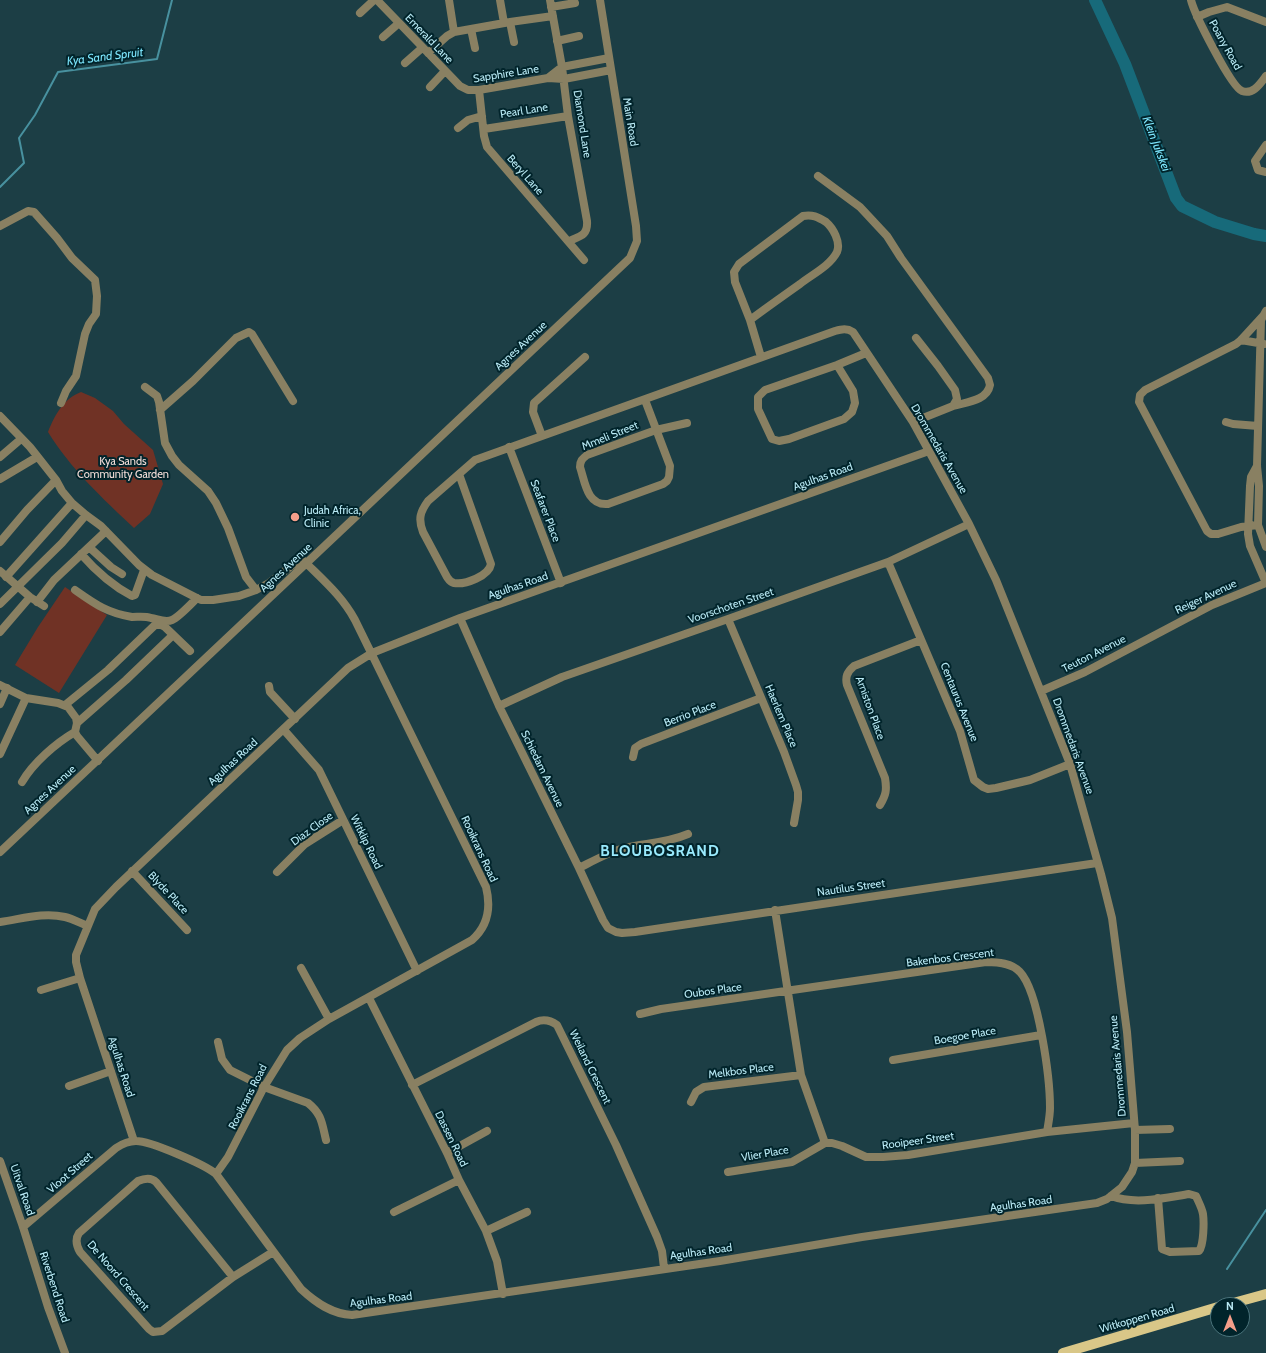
<!DOCTYPE html>
<style>
body{margin:0}
#map{position:relative;width:1266px;height:1353px;overflow:hidden;background:#1c3e45;font-family:Cabin,sans-serif}
canvas{display:block}
.north{position:absolute;left:1210px;top:1297px;width:40px;height:40px;box-sizing:border-box;background:#01242b;border:1px solid #4b747c;border-radius:50%;rotate:0deg;font-size:11px;font-weight:700;line-height:16px;text-align:center;color:#baebf6}
.north::after{content:'';display:block;margin:auto;width:14px;height:18px;background:#f49e8a;clip-path:polygon(50% 0,100% 100%,50% 72%,0 100%)}
</style>
<div id="map">
<canvas width="1266" height="1353"></canvas>
<div class="north">N</div>
</div>
<script>
const context = document.querySelector('canvas').getContext('2d');
context.lineJoin = 'round';
function fill(path, color) {
  context.fillStyle = color;
  context.fill(path, 'evenodd');
}
function stroke(path, color, width, dash) {
  context.strokeStyle = color;
  context.lineWidth = width;
  context.lineCap = dash ? 'butt' : 'round';
  context.setLineDash(dash || []);
  context.stroke(path);
}
function label(font, color, halo, rows, align = 'center') {
  context.font = font + ' Cabin,sans-serif';
  context.lineWidth = 4;
  context.setLineDash([]);
  context.textBaseline = 'middle';
  context.strokeStyle = halo;
  context.fillStyle = color;
  for (const [text, x, y, turn = 0] of rows) {
    context.save();
    context.translate(x, y);
    context.rotate((+turn || 0) * Math.PI / 180);
    context.textAlign = isNaN(turn) ? turn : align;
    if (halo) context.strokeText(text, 0, 0);
    context.fillText(text, 0, 0);
    context.restore();
  }
}
const green = new Path2D(`
 M 81,392 L 95,398 L 113,411 L 124,424 L 153,450 L 163,484 L 150,514 L 134,528 C 103,499 70,468 48,432 C 55,415 63,399 81,392 Z
 M 65,587 L 107,615 L 59,693 L 15,665 L 38,627 Z`);
const stream = new Path2D(`
 M 0,187 L 24,163 L 19,138 L 35,115 L 58,72 L 157,59 L 172,0
 M 1227,1269 L 1266,1210`);
const river = new Path2D(`
 M 1095,0 L 1125,64 L 1176,198 L 1182,206 L 1215,222 L 1254,234 L 1266,236`);
const minor = new Path2D(`
 M 377,0 L 460,86 L 468,90 L 479,90 L 548,78 L 564,79 L 611,70
 M 449,0 L 454,32
 M 500,0 L 504,23
 M 550,0 L 562,67 L 568,116 L 587,221 C 588,235 581,236 569,241
 M 1191,0 C 1194,13 1231,87 1242,91 C 1253,95 1260,84 1266,76
 M 551,7 L 575,3
 M 360,13 L 374,0
 M 1197,17 L 1209,12 L 1227,7 L 1266,22
 M 510,22 L 514,42
 M 471,29 L 475,48
 M 383,37 L 399,23
 M 557,41 L 579,36
 M 428,53 L 447,36 L 454,32 L 510,22 L 553,16
 M 405,63 L 422,48
 M 548,78 L 562,67 L 609,58
 M 430,87 L 445,71
 M 479,90 L 484,136 L 487,147 L 584,260
 M 458,128 L 468,120 L 482,116
 M 484,129 L 568,116
 M 1266,145 L 1255,161 L 1258,170 L 1266,172
 M 818,176 L 860,207 L 887,236 L 901,258 L 988,378 L 990,385 C 987,401 966,402 953,406
 M 0,226 L 28,211 L 34,212 L 57,238 L 72,258 L 95,280 L 97,296 L 96,314 L 89,324 L 85,334 L 76,376 L 66,391 L 61,403
 M 1266,311 L 1261,320 L 1257,466 L 1259,486 L 1258,525 L 1266,547
 M 750,320 C 766,308 783,296 800,284 C 811,275 830,266 837,252 C 841,242 833,228 826,222 C 818,217 812,214 803,216 L 739,264 L 734,272 L 735,282 L 750,320 L 761,357
 M 1241,340 L 1264,344
 M 837,365 L 853,391 L 855,403 L 852,412 L 844,419 L 789,439 L 779,441 L 772,439 L 758,409 L 758,397 L 765,390 L 837,365 L 866,353
 M 145,387 L 157,396 L 159,402 L 165,443 L 172,456 L 179,465 L 208,491 L 216,503 L 228,528 L 246,577 L 256,590
 M 645,400 L 670,466 L 669,477 L 667,481 L 663,484 L 608,504 C 587,506 585,482 580,467 C 580,461 582,459 587,455 L 656,430 L 687,423
 M 160,410 L 193,381 L 236,338 L 249,332 L 252,334 L 293,401
 M 0,416 L 30,447 L 56,480 L 62,491 L 72,503 L 86,515 L 101,526 L 139,565 L 152,575 L 193,596 L 201,600 L 213,600 L 239,596 L 256,590 L 269,583 L 299,560 L 304,561 C 323,580 342,596 355,620 L 486,887 C 491,907 488,926 472,940 L 329,1019 L 300,1038 L 287,1050 L 264,1087 L 228,1157 L 216,1174
 M 913,422 L 953,406 L 957,399 L 955,390 L 938,366 L 916,338
 M 1226,422 L 1233,424 L 1258,426
 M 542,436 L 533,412 L 534,403 L 585,357
 M 509,447 L 561,583
 M 0,457 L 21,439
 M 1257,466 L 1251,477 L 1250,486 L 1248,534 L 1250,546 L 1266,583
 M 0,479 L 37,457
 M 1258,525 L 1241,527 L 1218,534 L 1211,534 L 1207,531 L 1139,402 L 1140,395 L 1145,390 L 1236,344 L 1241,340 L 1263,316
 M 0,542 L 27,510 L 56,480
 M 89,547 L 111,567 L 122,574
 M 81,554 C 95,570 113,586 132,596 L 135,595 L 144,570
 M 888,562 L 960,731 L 974,780 L 983,787 L 988,789 L 996,788 L 1030,780 L 1070,764
 M 0,571 L 30,597 L 44,606
 M 6,577 L 72,503
 M 75,590 C 95,604 107,613 132,617 C 139,617 145,616 151,618 C 158,619 165,623 172,620 C 179,617 191,604 197,598
 M 37,602 L 54,580 L 106,531
 M 0,604 L 62,543 L 86,515
 M 460,618 L 499,706 L 579,868 L 603,920 L 608,928 L 616,932 L 622,933 L 635,932 L 1097,863
 M 728,619 L 784,752 L 796,785 L 798,792 L 798,800 L 794,823
 M 0,632 L 30,597
 M 0,685 L 26,698 L 58,703 L 68,707 L 76,718 L 77,723 L 75,732 L 77,736 L 98,761
 M 269,686 L 270,692 L 295,719
 M 1041,691 L 1085,672 L 1212,605 L 1266,583
 M 0,704 L 7,688
 M 65,705 L 108,670 L 155,625 L 161,625 L 165,627 L 190,651
 M 499,706 L 562,677 L 728,619 L 888,562 L 969,524
 M 77,723 L 126,680 L 173,635
 M 284,730 L 319,770 L 417,971
 M 0,754 L 26,698
 M 633,757 L 635,748 L 641,744 L 761,698
 M 22,782 C 33,763 56,743 75,732
 M 880,805 C 886,795 887,790 885,778 L 847,685 C 845,677 847,672 854,666 L 921,640
 M 0,852 L 630,258 L 637,241 L 636,226 L 600,0
 M 579,868 C 593,861 609,852 624,848 C 646,843 667,843 688,834
 M 132,871 L 187,930
 M 277,872 L 305,844 L 343,820
 M 775,910 L 801,1075 L 825,1143 L 832,1143 L 842,1146 L 866,1157 L 883,1157 L 908,1155 L 1047,1132 L 1134,1123
 M 0,922 C 22,919 43,912 65,917 C 73,919 80,923 88,926
 M 301,968 L 329,1019
 M 41,990 L 80,978
 M 369,998 L 447,1153 L 459,1180 L 486,1231 L 497,1261 L 503,1294
 M 640,1014 L 661,1009 L 986,962 C 998,962 1012,963 1020,972 C 1039,992 1050,1079 1050,1108 C 1050,1116 1048,1125 1047,1132
 M 218,1042 L 222,1059 L 230,1070 L 264,1087 L 308,1103 C 322,1114 322,1124 326,1140
 M 893,1060 L 1041,1035
 M 412,1085 L 536,1022 C 543,1019 550,1020 557,1025 L 616,1145 L 657,1237 L 662,1251 L 664,1268
 M 69,1086 L 111,1071
 M 691,1102 L 696,1092 L 704,1087 L 801,1075
 M 1135,1130 L 1170,1129
 M 134,1141 L 80,978 L 76,962 L 76,955 L 95,909 L 116,887 L 348,668 L 372,653 L 460,618 L 929,451
 M 447,1153 L 487,1131
 M 0,1161 L 23,1227 L 48,1307 L 65,1353
 M 1135,1163 L 1180,1161
 M 728,1172 L 792,1162 L 825,1143
 M 1111,1196 C 1135,1205 1164,1198 1189,1194 L 1196,1196 C 1198,1201 1202,1208 1203,1214 C 1204,1221 1204,1245 1199,1251 L 1170,1252 L 1162,1249 L 1158,1198
 M 394,1212 L 459,1180
 M 23,1227 L 116,1148 C 122,1144 128,1141 136,1141 C 150,1141 204,1164 216,1174 L 301,1289 C 316,1303 332,1314 352,1315 L 720,1261 L 862,1237 L 1097,1203 L 1107,1199 L 1122,1187 L 1132,1172 L 1135,1163 L 1135,1130 L 1127,1032 L 1112,918 L 1101,874 L 1070,764 L 996,580 L 969,524 L 913,422 L 853,332 C 847,328 842,329 835,331 L 475,460 L 428,501 C 420,512 418,519 423,532 L 447,577 C 449,580 450,582 454,583 C 465,585 489,576 491,564 L 459,474
 M 486,1231 L 527,1212
 M 233,1277 L 156,1182 C 151,1177 145,1178 138,1181 L 79,1233 C 75,1239 76,1245 80,1252 L 149,1329 L 153,1332 L 162,1331 L 233,1277 L 273,1252`);
const major = new Path2D(`
 M 1226,1305 L 1266,1294
 M 1063,1353 L 1218,1307`);
const markers = [
 [295,517,5,"#f49e8a"]
];
const streetNames = [
 ["Emerald Lane",429,39,46],
 ["Poany Road",1225,45,61],
 ["Sapphire Lane",506,74,-9],
 ["Pearl Lane",524,111,-9],
 ["Main Road",630,122,81],
 ["Diamond Lane",582,124,81],
 ["Beryl Lane",525,175,49],
 ["Agnes Avenue",521,346,-43],
 ["Mmeli Street",610,436,-22],
 ["Drommedaris Avenue",939,449,60],
 ["Agulhas Road",823,477,-20],
 ["Seafarer Place",545,511,69],
 ["Agnes Avenue",286,568,-43],
 ["Agulhas Road",518,586,-19],
 ["Reiger Avenue",1206,597,-25],
 ["Voorschoten Street",731,606,-19],
 ["Teuton Avenue",1094,654,-27],
 ["Centaurus Avenue",959,702,68],
 ["Arniston Place",870,708,70],
 ["Berrio Place",690,714,-21],
 ["Haerlem Place",781,716,67],
 ["Drommedaris Avenue",1073,746,70],
 ["Agulhas Road",233,762,-43],
 ["Schiedam Avenue",542,769,64],
 ["Agnes Avenue",50,790,-43],
 ["Diaz Close",312,829,-36],
 ["Witklip Road",366,842,64],
 ["Rooikrans Road",479,849,65],
 ["Nautilus Street",851,888,-8],
 ["Blyde Place",168,893,47],
 ["Bakenbos Crescent",950,958,-7],
 ["Oubos Place",713,991,-8],
 ["Boegoe Place",965,1036,-10],
 ["Drommedaris Avenue",1118,1066,-95],
 ["Agulhas Road",121,1067,72],
 ["Weiland Crescent",590,1067,64],
 ["Melkbos Place",741,1071,-7],
 ["Rooikrans Road",248,1097,-63],
 ["Dassen Road",451,1139,64],
 ["Rooipeer Street",918,1141,-8],
 ["Vlier Place",765,1154,-10],
 ["Vloot Street",70,1173,-41],
 ["Uitval Road",22,1190,71],
 ["Agulhas Road",1021,1204,-8],
 ["Agulhas Road",701,1252,-8],
 ["De Noord Crescent",118,1276,49],
 ["Riverbend Road",54,1287,72],
 ["Agulhas Road",381,1300,-7],
 ["Witkoppen Road",1137,1319,-16]
];
const parkNames = [
 ["Kya Sands",123,462],
 ["Community Garden",123,475]
];
const poiNames = [
 ["Judah Africa,",304,511],
 ["Clinic",304,524]
];
const waterNames = [
 ["Kya Sand Spruit",105,57,-7],
 ["Klein Jukskei",1156,144,69]
];
const districtNames = [
 ["BLOUBOSRAND",660,852]
];
fill(green, '#703225');
stroke(stream, '#48919f', 2);
stroke(river, '#176a7a', 12);
stroke(minor, '#898062', 8);
stroke(major, '#d9c788', 10);
for (const [x, y, r, color] of markers) {
  const dot = new Path2D();
  dot.arc(x, y, r, 0, 2 * Math.PI);
  context.fillStyle = color;
  context.fill(dot);
  stroke(dot, '#01242b', 1.5);
}
label('11px', '#baebf6', '#01242b', streetNames);
label('11px', '#f5dfda', '#01242b', parkNames);
label('11px', '#baebf6', '#01242b', poiNames, 'left');
label('italic 12px', '#7ce5fc', '#01242b', waterNames);
context.letterSpacing = '1px';
label('bold 15px', '#99eafd', '#01242b', districtNames);
context.letterSpacing = '0px';
</script>
